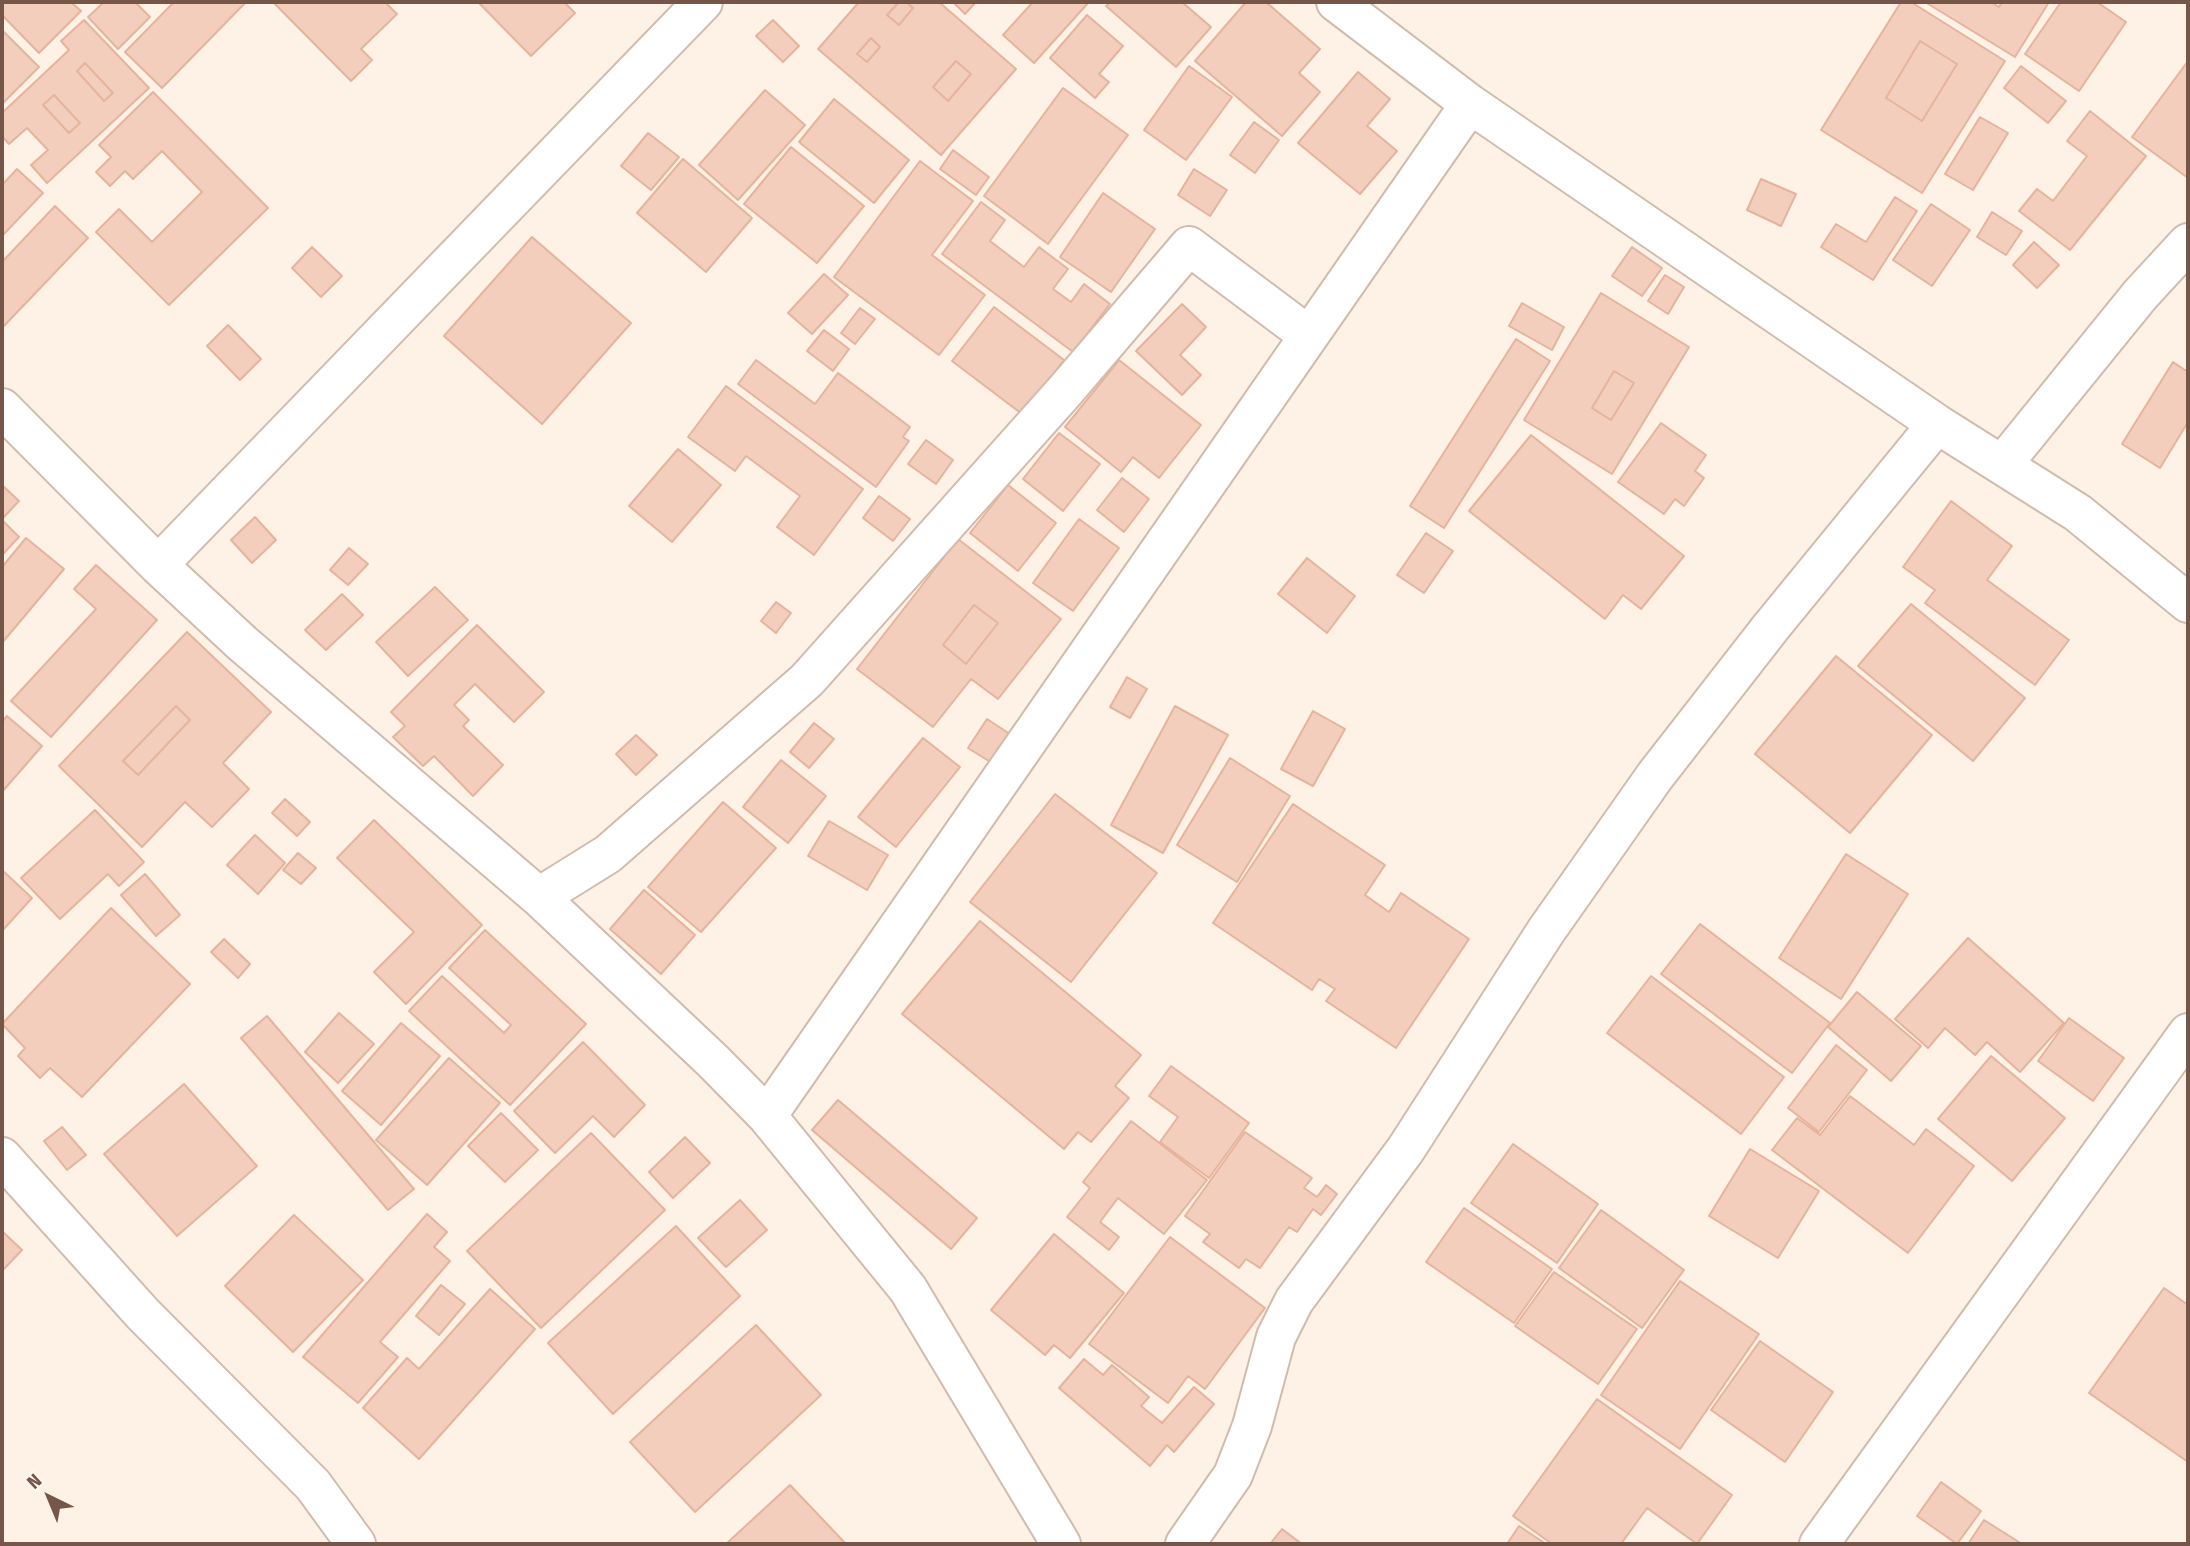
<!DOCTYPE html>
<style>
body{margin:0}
#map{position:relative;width:2190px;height:1546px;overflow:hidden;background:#fdf2e5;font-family:"Fira Sans Condensed",sans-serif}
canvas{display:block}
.frame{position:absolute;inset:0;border:4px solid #765649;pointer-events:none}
.north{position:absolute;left:14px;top:1462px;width:70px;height:70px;-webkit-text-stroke:5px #fff6ec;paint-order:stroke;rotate:317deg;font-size:19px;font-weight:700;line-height:28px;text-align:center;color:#765649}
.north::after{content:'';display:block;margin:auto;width:24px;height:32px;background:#765649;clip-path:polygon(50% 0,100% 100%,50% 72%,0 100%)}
</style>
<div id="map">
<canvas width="2190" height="1546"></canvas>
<div class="frame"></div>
<div class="north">N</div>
</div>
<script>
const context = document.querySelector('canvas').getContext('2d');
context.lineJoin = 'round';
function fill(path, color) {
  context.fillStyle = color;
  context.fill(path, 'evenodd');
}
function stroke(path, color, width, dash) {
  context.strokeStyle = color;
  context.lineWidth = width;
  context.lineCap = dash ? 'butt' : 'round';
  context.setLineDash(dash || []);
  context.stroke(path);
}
const building = new Path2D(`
 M 2,2 L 71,2 L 81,11 L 39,53 L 2,15 Z
 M 104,2 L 135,2 L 150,17 L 118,49 L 88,17 Z
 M 174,2 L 246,2 L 162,88 L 125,52 Z
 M 273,2 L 385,2 L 397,14 L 361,49 L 372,60 L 351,81 Z
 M 478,2 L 564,2 L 575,13 L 531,56 Z
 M 859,2 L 899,2 L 887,15 L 899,25 L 913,8 L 906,2 L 939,2 L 1016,69 L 941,155 L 818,49 ZM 871,38 L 880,47 L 867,62 L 857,54 ZM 956,61 L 971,74 L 948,101 L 933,87 Z
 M 899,2 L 906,2 L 913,8 L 899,25 L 887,15 Z
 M 953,2 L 976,2 L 965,14 Z
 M 1033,2 L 1089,2 L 1034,63 L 1003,35 Z
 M 1110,2 L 1182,2 L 1211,27 L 1176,67 L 1106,6 Z
 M 1246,2 L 1266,2 L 1320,49 L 1299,73 L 1320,92 L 1282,136 L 1195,61 Z
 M 1901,2 L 1911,2 L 2005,61 L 1922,193 L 1821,130 ZM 1920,41 L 1957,64 L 1922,121 L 1886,98 Z
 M 1925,2 L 1991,2 L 1999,7 L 2002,2 L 2049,2 L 2015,57 Z
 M 2061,2 L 2097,2 L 2126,22 L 2079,91 L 2025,54 Z
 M 1087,15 L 1123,46 L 1099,74 L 1109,82 L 1095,98 L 1050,58 Z
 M 84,20 L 149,88 L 47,183 L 31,165 L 48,150 L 27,128 L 9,144 L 2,136 L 2,113 L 69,50 L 61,41 ZM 85,63 L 113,93 L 104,101 L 77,71 ZM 54,95 L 80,123 L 69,133 L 43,105 Z
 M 773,20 L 799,46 L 783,62 L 756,36 Z
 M 2,30 L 39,67 L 2,104 Z
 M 871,38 L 880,47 L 867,62 L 857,54 Z
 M 1920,41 L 1957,64 L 1922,121 L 1886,98 Z
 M 956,61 L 971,74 L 948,101 L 933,87 Z
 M 2188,61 L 2188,178 L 2132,137 Z
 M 85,63 L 113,93 L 104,101 L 77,71 Z
 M 1189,66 L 1232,97 L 1186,160 L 1144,130 Z
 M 2021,66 L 2066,101 L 2048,123 L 2004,88 Z
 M 1358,72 L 1390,99 L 1367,126 L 1397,151 L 1360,194 L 1298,143 Z
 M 1063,88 L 1128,135 L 1048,244 L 984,196 Z
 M 765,90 L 805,125 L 738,200 L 699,165 Z
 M 153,92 L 268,208 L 169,305 L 96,232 L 119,209 L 152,242 L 202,192 L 162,151 L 133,179 L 125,171 L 110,186 L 96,172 L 111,157 L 99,145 Z
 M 54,95 L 80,123 L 69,133 L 43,105 Z
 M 834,99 L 909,160 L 874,203 L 799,142 Z
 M 2090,111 L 2146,156 L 2070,250 L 2019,211 L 2037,189 L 2053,201 L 2087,156 L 2067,141 Z
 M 1980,117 L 2008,133 L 1973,190 L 1945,174 Z
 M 1254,122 L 1279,140 L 1255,173 L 1230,155 Z
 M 648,133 L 679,157 L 651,190 L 621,166 Z
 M 791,147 L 864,206 L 817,263 L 744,204 Z
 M 953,150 L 989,177 L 976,195 L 940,169 Z
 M 683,159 L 752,218 L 706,272 L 637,213 Z
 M 920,161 L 973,201 L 932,255 L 985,295 L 939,355 L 834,277 Z
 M 17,169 L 43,193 L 2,236 L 2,185 Z
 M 1194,169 L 1227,190 L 1210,216 L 1178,195 Z
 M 1761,179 L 1796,194 L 1781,226 L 1747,210 Z
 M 1103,193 L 1155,229 L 1111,292 L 1060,257 Z
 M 1895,197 L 1917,211 L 1873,280 L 1821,247 L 1836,224 L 1866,242 Z
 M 981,202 L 1005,220 L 990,241 L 1024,267 L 1039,247 L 1068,269 L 1053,289 L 1071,302 L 1084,284 L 1110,304 L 1073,352 L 942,254 Z
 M 1931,204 L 1970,230 L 1932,286 L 1893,260 Z
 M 55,206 L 88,238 L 2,328 L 2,262 Z
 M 1992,212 L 2022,231 L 2006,255 L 1977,237 Z
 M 532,237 L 631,323 L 542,424 L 444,336 Z
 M 2034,242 L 2059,265 L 2037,288 L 2013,265 Z
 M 312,247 L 342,276 L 321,297 L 292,268 Z
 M 1632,247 L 1662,268 L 1642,296 L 1612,276 Z
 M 824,274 L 848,295 L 812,334 L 788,313 Z
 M 1665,275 L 1684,287 L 1668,314 L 1648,301 Z
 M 1601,293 L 1689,347 L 1612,474 L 1524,420 ZM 1614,371 L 1634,383 L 1611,420 L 1592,408 Z
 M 1522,303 L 1564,327 L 1552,350 L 1509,326 Z
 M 1182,304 L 1206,327 L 1180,355 L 1201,375 L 1182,395 L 1136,351 Z
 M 994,307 L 1064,360 L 1022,414 L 952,361 Z
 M 860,308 L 875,319 L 855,344 L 841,333 Z
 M 228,325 L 261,359 L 240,380 L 207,346 Z
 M 824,330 L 849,349 L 833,371 L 807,351 Z
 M 1516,339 L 1550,361 L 1444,528 L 1410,506 Z
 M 756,360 L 815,404 L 838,373 L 910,427 L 903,437 L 909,441 L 876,487 L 738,384 Z
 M 1119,360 L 1201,425 L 1159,478 L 1133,457 L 1121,472 L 1065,427 Z
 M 2173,362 L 2188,372 L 2188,422 L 2160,468 L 2122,444 Z
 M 1614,371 L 1634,383 L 1611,420 L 1592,408 Z
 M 726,386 L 863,489 L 814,555 L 777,527 L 800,496 L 746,456 L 735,471 L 688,437 Z
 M 1661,423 L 1706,455 L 1695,471 L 1704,478 L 1684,506 L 1675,499 L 1664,514 L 1618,482 Z
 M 1059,433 L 1100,464 L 1063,511 L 1023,479 Z
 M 1531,435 L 1684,556 L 1641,609 L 1623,595 L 1605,619 L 1469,511 Z
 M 926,440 L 953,460 L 936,484 L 908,464 Z
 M 678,449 L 721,485 L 672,542 L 629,506 Z
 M 1122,478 L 1149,499 L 1124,532 L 1097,510 Z
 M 2,485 L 19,501 L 2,519 Z
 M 1008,485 L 1056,523 L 1018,571 L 970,533 Z
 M 879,496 L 910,519 L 893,541 L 863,518 Z
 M 1951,501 L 2012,546 L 1987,580 L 2069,640 L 2035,685 L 1925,603 L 1935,590 L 1903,567 Z
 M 255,517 L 276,540 L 252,563 L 231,540 Z
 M 1079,519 L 1119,548 L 1073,611 L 1033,583 Z
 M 2,520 L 19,537 L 2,555 Z
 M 1426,533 L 1453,551 L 1424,593 L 1397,575 Z
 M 26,538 L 64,569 L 2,643 L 2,567 Z
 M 958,539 L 1061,619 L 998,699 L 971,679 L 933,727 L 857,669 ZM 974,605 L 998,623 L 966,664 L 943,645 Z
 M 349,548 L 368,564 L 348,585 L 330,570 Z
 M 1307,558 L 1355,596 L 1327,633 L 1278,594 Z
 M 96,565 L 157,620 L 51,737 L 11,701 L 96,609 L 74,589 Z
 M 435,587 L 468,620 L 408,676 L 376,642 Z
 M 342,594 L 363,615 L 326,650 L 305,630 Z
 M 776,602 L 791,613 L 776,633 L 761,621 Z
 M 1911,604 L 2025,698 L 1973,761 L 1858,666 Z
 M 974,605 L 998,623 L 966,664 L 943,645 Z
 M 477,625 L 544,692 L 514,722 L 475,684 L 454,705 L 469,720 L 463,726 L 503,765 L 473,796 L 434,756 L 423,766 L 393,737 L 405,726 L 391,712 Z
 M 187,632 L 271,712 L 223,763 L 249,789 L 212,827 L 185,802 L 142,847 L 59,766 ZM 176,706 L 190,720 L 138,775 L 123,761 Z
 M 1836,656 L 1932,735 L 1850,833 L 1755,754 Z
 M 1127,677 L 1147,689 L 1130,718 L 1110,707 Z
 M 176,706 L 190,720 L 138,775 L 123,761 Z
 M 1175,706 L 1228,735 L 1163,853 L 1111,825 Z
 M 1313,711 L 1345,729 L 1313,786 L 1281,769 Z
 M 7,716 L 42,746 L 2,792 L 2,722 Z
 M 987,719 L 1010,734 L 992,763 L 968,748 Z
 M 814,723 L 834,739 L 809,768 L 790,752 Z
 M 636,735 L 657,755 L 636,775 L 616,754 Z
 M 923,738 L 960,767 L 896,847 L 858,817 Z
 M 1230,758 L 1290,796 L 1237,882 L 1177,845 Z
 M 781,760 L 826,796 L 788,843 L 743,807 Z
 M 1055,794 L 1157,873 L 1071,982 L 970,902 Z
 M 285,799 L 310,822 L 297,836 L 272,813 Z
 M 723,802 L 776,848 L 701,932 L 648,887 Z
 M 1293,804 L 1385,865 L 1365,895 L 1389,912 L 1401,893 L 1469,939 L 1396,1048 L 1326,1001 L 1335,989 L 1319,979 L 1312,990 L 1213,923 Z
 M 95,810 L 144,862 L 119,886 L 108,874 L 60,919 L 21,878 Z
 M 374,820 L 482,925 L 406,1004 L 374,972 L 414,932 L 337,858 Z
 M 829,821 L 888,855 L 867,890 L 808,856 Z
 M 255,835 L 285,863 L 258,894 L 227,865 Z
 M 298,853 L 316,868 L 301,884 L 283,870 Z
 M 1846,854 L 1908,894 L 1841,999 L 1779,958 Z
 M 2,870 L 32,898 L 2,931 Z
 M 145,874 L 180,915 L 156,936 L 121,895 Z
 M 644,890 L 695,935 L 661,974 L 610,929 Z
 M 111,908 L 190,984 L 82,1097 L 50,1068 L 40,1078 L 18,1056 L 25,1048 L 2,1024 Z
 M 980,921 L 1141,1055 L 1115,1086 L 1129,1098 L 1091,1142 L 1078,1132 L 1064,1149 L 902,1014 Z
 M 1700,924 L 1830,1023 L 1792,1073 L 1661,974 Z
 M 485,930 L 586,1024 L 510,1105 L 409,1011 L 442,976 L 504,1033 L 511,1025 L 449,968 Z
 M 1968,938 L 2064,1023 L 2020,1072 L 1987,1042 L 1975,1055 L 1945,1028 L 1928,1048 L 1895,1019 Z
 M 224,939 L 250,964 L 238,978 L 211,952 Z
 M 1651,976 L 1784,1077 L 1741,1134 L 1607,1033 Z
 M 1857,992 L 1921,1046 L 1891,1081 L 1828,1027 Z
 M 339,1013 L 374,1044 L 338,1083 L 305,1052 Z
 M 267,1016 L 414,1189 L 388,1210 L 241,1038 Z
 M 2069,1018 L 2124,1058 L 2093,1101 L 2038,1061 Z
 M 401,1023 L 440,1056 L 381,1125 L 342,1091 Z
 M 583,1042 L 645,1105 L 614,1137 L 593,1116 L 555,1153 L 514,1111 Z
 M 1836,1045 L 1867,1070 L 1819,1132 L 1788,1108 Z
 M 1991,1056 L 2065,1118 L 2012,1181 L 1938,1119 Z
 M 449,1058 L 500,1103 L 427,1185 L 376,1140 Z
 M 1171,1066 L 1249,1123 L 1209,1178 L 1160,1142 L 1178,1117 L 1149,1096 Z
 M 184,1084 L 257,1166 L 177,1236 L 104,1154 Z
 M 1850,1096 L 1914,1145 L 1926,1129 L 1974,1166 L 1908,1253 L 1772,1150 L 1797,1118 L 1820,1135 Z
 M 838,1100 L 977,1218 L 951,1249 L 812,1130 Z
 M 501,1113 L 538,1150 L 505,1182 L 468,1146 Z
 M 1131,1121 L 1207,1180 L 1164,1234 L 1118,1198 L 1100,1222 L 1119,1237 L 1109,1250 L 1067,1217 L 1090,1188 L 1083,1182 Z
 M 62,1127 L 86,1155 L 67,1170 L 44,1141 Z
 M 1245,1132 L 1312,1178 L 1304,1188 L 1317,1197 L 1326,1185 L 1337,1194 L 1321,1215 L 1313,1209 L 1297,1232 L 1289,1227 L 1260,1268 L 1246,1259 L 1239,1268 L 1203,1242 L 1210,1234 L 1185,1216 Z
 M 591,1133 L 665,1210 L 541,1328 L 467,1251 Z
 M 685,1137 L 710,1163 L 673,1198 L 649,1172 Z
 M 1513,1144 L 1598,1204 L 1557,1263 L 1471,1203 Z
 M 1750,1149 L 1819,1191 L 1778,1258 L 1709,1216 Z
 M 740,1200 L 767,1230 L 726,1267 L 698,1238 Z
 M 1464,1208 L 1552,1269 L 1514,1323 L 1426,1262 Z
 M 1601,1210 L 1684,1270 L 1642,1328 L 1559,1268 Z
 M 427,1214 L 447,1232 L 434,1247 L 450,1261 L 380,1342 L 398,1357 L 358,1403 L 303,1357 Z
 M 294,1215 L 363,1280 L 293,1352 L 225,1286 Z
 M 676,1226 L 740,1296 L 613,1414 L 548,1343 Z
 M 2,1231 L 22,1250 L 2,1271 Z
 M 1054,1234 L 1124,1293 L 1070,1358 L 1054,1345 L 1045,1355 L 991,1310 Z
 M 1170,1237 L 1265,1308 L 1205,1389 L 1188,1376 L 1168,1403 L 1089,1344 Z
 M 1554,1272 L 1637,1329 L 1598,1384 L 1515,1326 Z
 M 1680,1281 L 1759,1334 L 1680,1449 L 1601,1395 Z
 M 441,1285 L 465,1304 L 439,1335 L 416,1316 Z
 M 2164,1288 L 2188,1305 L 2188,1462 L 2089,1393 Z
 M 490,1289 L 535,1329 L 419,1459 L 363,1408 L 407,1358 L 419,1369 Z
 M 756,1325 L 821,1395 L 695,1512 L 630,1442 Z
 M 1760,1341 L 1833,1392 L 1785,1462 L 1711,1410 Z
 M 1084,1359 L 1103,1375 L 1112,1365 L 1149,1397 L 1141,1406 L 1162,1423 L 1194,1387 L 1214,1404 L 1174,1452 L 1167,1445 L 1150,1466 L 1059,1388 Z
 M 1597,1399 L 1732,1495 L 1697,1544 L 1647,1508 L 1621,1544 L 1552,1544 L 1513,1516 Z
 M 1941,1482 L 1981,1511 L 1957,1544 L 1917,1516 Z
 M 790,1485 L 846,1544 L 726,1544 Z
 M 1984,1520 L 2022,1544 L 1968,1544 Z
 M 1519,1526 L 1546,1544 L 1507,1544 Z
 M 1282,1529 L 1302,1544 L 1270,1544 Z`);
const minor = new Path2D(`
 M 1336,2 L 1470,104 L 1937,424 L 2078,513 L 2188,603
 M 2,408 L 158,565 L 242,643 L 539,897 L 714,1062 L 767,1116 L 908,1289 L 1061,1544
 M 2002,465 L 2140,295 L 2188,243
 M 158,565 L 703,2
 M 539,897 L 608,854 L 807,680 L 1064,392 L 1189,246 L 1308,335
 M 767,1116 L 1470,104
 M 2,1157 L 142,1313 L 313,1485 L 356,1544
 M 1185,1544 L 1233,1475 L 1252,1426 L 1276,1337 L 1294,1301 L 1406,1149 L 1546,931 L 1655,776 L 1771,627 L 1937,424
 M 1819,1544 L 2188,1033`);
fill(building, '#f3cebc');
stroke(building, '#e6b39c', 2);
stroke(minor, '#d1bbad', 42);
stroke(minor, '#fff', 38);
</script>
